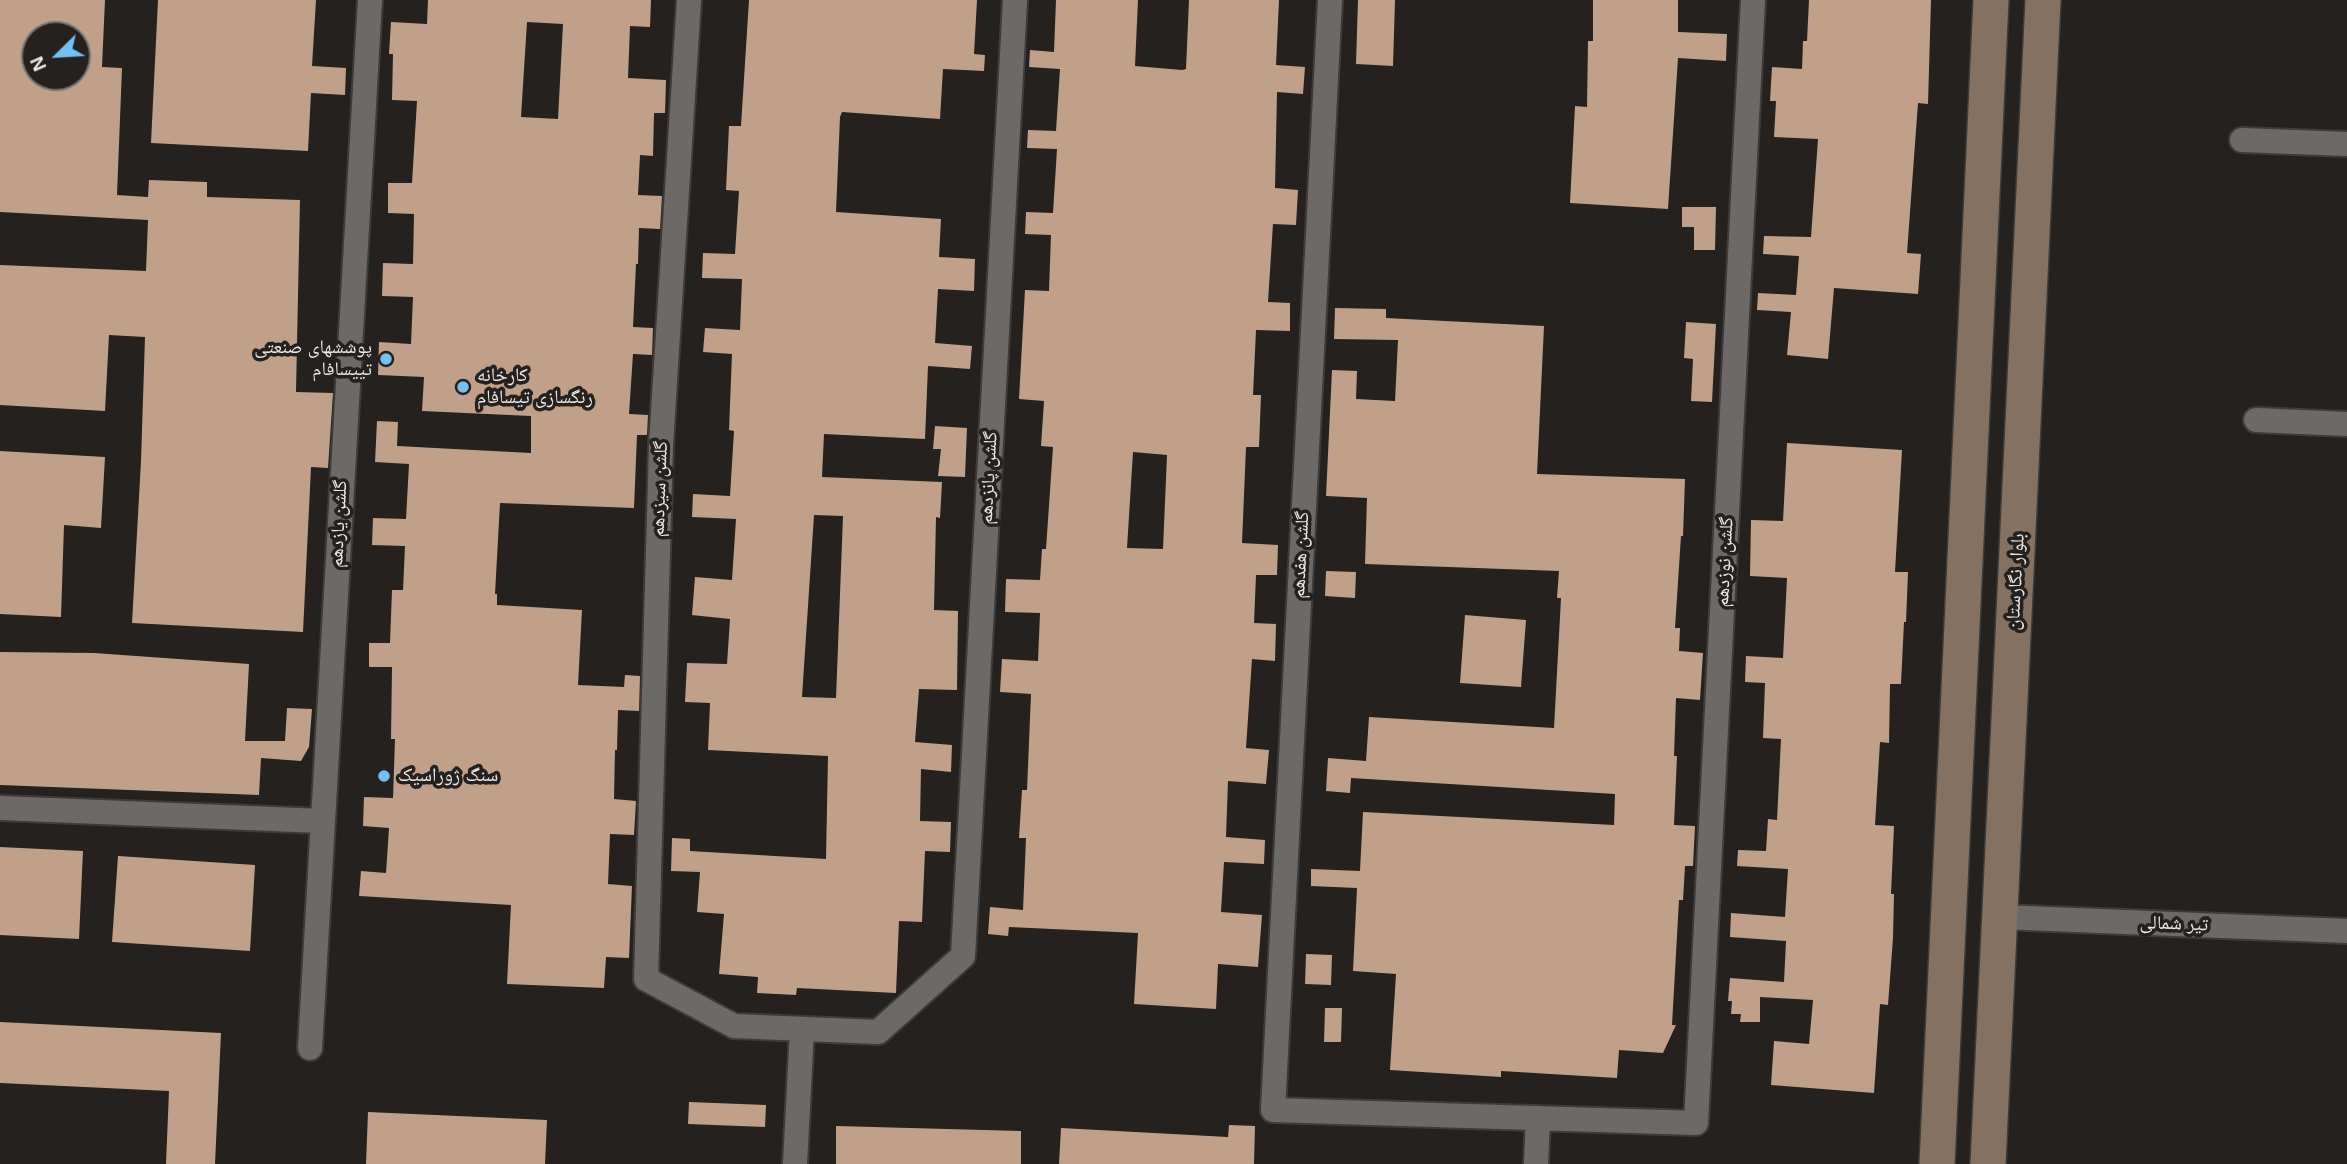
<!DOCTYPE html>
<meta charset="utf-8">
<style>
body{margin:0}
#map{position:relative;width:2347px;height:1164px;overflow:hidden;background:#24211f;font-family:Helvetica,sans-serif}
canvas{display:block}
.north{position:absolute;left:21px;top:21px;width:70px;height:70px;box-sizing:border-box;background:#24211f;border:2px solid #74716f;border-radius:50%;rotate:246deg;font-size:19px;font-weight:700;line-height:28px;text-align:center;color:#ebe9e7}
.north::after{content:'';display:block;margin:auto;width:24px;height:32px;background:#71c1f5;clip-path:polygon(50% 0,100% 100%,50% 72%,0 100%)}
</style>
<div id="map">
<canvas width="2347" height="1164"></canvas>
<div class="north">N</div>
</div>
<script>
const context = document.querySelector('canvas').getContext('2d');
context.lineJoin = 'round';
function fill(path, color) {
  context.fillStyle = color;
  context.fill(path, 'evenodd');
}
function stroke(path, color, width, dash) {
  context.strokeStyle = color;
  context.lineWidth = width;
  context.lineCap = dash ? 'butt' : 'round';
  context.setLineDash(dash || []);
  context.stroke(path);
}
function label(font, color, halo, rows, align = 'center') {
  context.font = font + ' Helvetica,"Noto Naskh Arabic",sans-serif';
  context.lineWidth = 7;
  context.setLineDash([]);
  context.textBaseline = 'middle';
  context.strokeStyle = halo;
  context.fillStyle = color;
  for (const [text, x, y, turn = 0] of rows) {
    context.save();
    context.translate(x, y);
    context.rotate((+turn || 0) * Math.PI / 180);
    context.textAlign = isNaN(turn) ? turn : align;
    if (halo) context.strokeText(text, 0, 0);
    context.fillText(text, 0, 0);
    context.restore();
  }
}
const building = new Path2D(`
 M 0,0 L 105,0 L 102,67 L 122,68 L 117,195 L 148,197 L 149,180 L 207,182 L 207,197 L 300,200 L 296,392 L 333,393 L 328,468 L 311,467 L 303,632 L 132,623 L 141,461 L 145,337 L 109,335 L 105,411 L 0,405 L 0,265 L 146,271 L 148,220 L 0,212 ZM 35,35 L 77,35 L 77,77 L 35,77 Z
 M 158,0 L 316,0 L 312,66 L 346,68 L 345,95 L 311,93 L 308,151 L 151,143 Z
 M 428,0 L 651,0 L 650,27 L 630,26 L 628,78 L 666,80 L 665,113 L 654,113 L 653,156 L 640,155 L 638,195 L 662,196 L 660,229 L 639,228 L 638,264 L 636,264 L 633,327 L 653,328 L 652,355 L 633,354 L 629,414 L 648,415 L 647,435 L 637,435 L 634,508 L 500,503 L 495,594 L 497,594 L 497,605 L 582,610 L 578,685 L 624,687 L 625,675 L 640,676 L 639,711 L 618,710 L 617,750 L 615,750 L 614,799 L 636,801 L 634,835 L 610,834 L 608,884 L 632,886 L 629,958 L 606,957 L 604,988 L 507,984 L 511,905 L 359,896 L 361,871 L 386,873 L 389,828 L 363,826 L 364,797 L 393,798 L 395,739 L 391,739 L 392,667 L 369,667 L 369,643 L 390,643 L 392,590 L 403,590 L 405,546 L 372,545 L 373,518 L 406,519 L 409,464 L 375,462 L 377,421 L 398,422 L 397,446 L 531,453 L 531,416 L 422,411 L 424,377 L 378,375 L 379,342 L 411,344 L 413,297 L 382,296 L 383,263 L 413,264 L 414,214 L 388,213 L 388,183 L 412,183 L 417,101 L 392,100 L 393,54 L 389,54 L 391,22 L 427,24 ZM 527,22 L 563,24 L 558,119 L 521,117 Z
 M 749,0 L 977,0 L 974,54 L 985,55 L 984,71 L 943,69 L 940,119 L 842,112 L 840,117 L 836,212 L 941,219 L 939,257 L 975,259 L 974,291 L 938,289 L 935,343 L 972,346 L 970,369 L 928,366 L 925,439 L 824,434 L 822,477 L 942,482 L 940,518 L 936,517 L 934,610 L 958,611 L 957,690 L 919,689 L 915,742 L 952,745 L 951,772 L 921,769 L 920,821 L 951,822 L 950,852 L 925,851 L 922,922 L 899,921 L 896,993 L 797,988 L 796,995 L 757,993 L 758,977 L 719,974 L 724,914 L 697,912 L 700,872 L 671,871 L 672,838 L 690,839 L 690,851 L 826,859 L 828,756 L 708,750 L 710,703 L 685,702 L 687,663 L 727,664 L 730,619 L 692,615 L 695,577 L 732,580 L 736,519 L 692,517 L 693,494 L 730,496 L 734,431 L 729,430 L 732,354 L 703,352 L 705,328 L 740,330 L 742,279 L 702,278 L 703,253 L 735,254 L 739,191 L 726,190 L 729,126 L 741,126 ZM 814,515 L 843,516 L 836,698 L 802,697 Z
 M 1056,0 L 1138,0 L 1135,66 L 1182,70 L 1186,69 L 1189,0 L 1279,0 L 1276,65 L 1305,67 L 1303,94 L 1277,92 L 1275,188 L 1298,190 L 1296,225 L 1273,224 L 1268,302 L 1290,303 L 1290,331 L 1256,330 L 1253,395 L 1261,395 L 1259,447 L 1246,447 L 1242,543 L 1278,545 L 1277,575 L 1256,575 L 1254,623 L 1276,624 L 1275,661 L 1252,659 L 1246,748 L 1269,750 L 1266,784 L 1228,781 L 1226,837 L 1265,840 L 1264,864 L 1224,862 L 1221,912 L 1262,915 L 1258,967 L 1218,964 L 1216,1009 L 1134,1004 L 1138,933 L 1009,927 L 1008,936 L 988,934 L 990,907 L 1023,910 L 1026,838 L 1019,838 L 1022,790 L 1027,790 L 1031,694 L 1000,692 L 1002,659 L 1038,661 L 1040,613 L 1005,612 L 1006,579 L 1040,580 L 1042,549 L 1046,549 L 1053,447 L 1041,446 L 1044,401 L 1019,399 L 1025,290 L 1049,291 L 1051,235 L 1025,234 L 1026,212 L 1053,213 L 1057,149 L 1027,148 L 1028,130 L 1056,131 L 1060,69 L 1029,67 L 1030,50 L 1054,52 ZM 1133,452 L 1167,455 L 1163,549 L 1127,548 Z
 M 1358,0 L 1395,0 L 1393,66 L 1356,64 Z
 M 1593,0 L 1678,0 L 1678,32 L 1727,34 L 1726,61 L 1678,58 L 1668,209 L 1570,203 L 1575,106 L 1587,107 L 1588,41 L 1593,41 Z
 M 1809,0 L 1931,0 L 1928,104 L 1918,103 L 1907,253 L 1921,254 L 1918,294 L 1834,288 L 1828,359 L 1787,355 L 1791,312 L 1757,310 L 1758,293 L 1796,295 L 1799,256 L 1763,254 L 1764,236 L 1811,237 L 1818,139 L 1774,137 L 1776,101 L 1770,101 L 1772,67 L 1802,69 L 1803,41 L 1807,41 Z
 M 1682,207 L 1716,207 L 1715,250 L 1694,250 L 1694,227 L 1682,227 Z
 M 1335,308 L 1386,309 L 1386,318 L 1544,326 L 1537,474 L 1685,479 L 1683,536 L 1681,536 L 1675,628 L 1680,628 L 1679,651 L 1703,653 L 1700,700 L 1676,698 L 1674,756 L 1677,756 L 1674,825 L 1695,826 L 1693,866 L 1685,866 L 1683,900 L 1679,900 L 1672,1025 L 1676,1025 L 1663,1053 L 1619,1050 L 1617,1078 L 1501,1071 L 1501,1077 L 1390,1070 L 1396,974 L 1353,971 L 1357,888 L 1311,886 L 1311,869 L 1360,871 L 1363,812 L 1614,825 L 1615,794 L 1351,778 L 1350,793 L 1326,791 L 1328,758 L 1366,761 L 1369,717 L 1554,728 L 1561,598 L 1557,598 L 1559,571 L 1365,564 L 1367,498 L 1326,496 L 1332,370 L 1357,371 L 1356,399 L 1395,401 L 1398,340 L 1334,339 Z
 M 1686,322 L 1716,324 L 1712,402 L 1691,401 L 1693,359 L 1684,358 Z
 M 935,426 L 967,428 L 965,477 L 938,476 L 941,449 L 933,449 Z
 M 1787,443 L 1902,450 L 1895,572 L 1908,572 L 1906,622 L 1904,622 L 1901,684 L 1890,684 L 1889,743 L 1880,742 L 1875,825 L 1894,826 L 1891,894 L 1894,894 L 1893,938 L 1888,1005 L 1880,1004 L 1874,1093 L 1771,1085 L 1774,1041 L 1809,1044 L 1813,1000 L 1760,997 L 1760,1022 L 1740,1022 L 1741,1014 L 1731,1014 L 1732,1001 L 1728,1001 L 1730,978 L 1784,982 L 1786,941 L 1730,937 L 1731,913 L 1785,917 L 1788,869 L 1737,866 L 1738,850 L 1766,851 L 1768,819 L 1777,820 L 1781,739 L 1763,738 L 1765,683 L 1745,682 L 1746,656 L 1783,658 L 1787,578 L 1750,576 L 1751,520 L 1783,521 Z
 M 0,451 L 105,457 L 101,528 L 64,525 L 61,617 L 0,614 Z
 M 1326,571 L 1356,572 L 1355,598 L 1325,596 Z
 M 1465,615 L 1526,620 L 1521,687 L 1460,683 Z
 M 0,652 L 94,653 L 249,664 L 245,741 L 285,741 L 287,708 L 312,709 L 309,747 L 301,761 L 261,758 L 259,795 L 0,785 Z
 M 0,847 L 83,851 L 79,939 L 0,935 Z
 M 118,856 L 255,865 L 250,951 L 112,942 Z
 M 1306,954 L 1332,955 L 1331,985 L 1305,984 Z
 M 1325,1008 L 1342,1008 L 1341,1042 L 1324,1042 Z
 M 0,1022 L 221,1033 L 215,1164 L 166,1164 L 169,1091 L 0,1083 Z
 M 689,1102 L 766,1105 L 765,1127 L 688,1124 Z
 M 368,1112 L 547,1120 L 545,1164 L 366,1164 Z
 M 1229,1125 L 1255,1126 L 1254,1164 L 1059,1164 L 1061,1128 L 1228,1137 Z
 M 836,1126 L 1021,1131 L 1021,1164 L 836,1164 Z`);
const street = new Path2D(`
 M 689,0 L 661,445 L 646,979 L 734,1026 L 878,1032 L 963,956 L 1015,0
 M 1330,0 L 1273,1110 L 1696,1123 L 1753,0
 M 2242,140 L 2347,144
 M 2256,420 L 2347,424
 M 0,808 L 322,821
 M 2001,917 L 2347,931
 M 310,1048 L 370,0
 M 795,1164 L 802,1029
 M 1536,1164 L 1538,1118`);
const secondary = new Path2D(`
 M 1937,1164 L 1991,0
 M 1988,1164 L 2043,0`);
const markers = [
 [386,359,7,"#71c1f5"],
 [463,387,7,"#71c1f5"],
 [384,776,7,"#71c1f5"]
];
const poiNames = [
 ["پوششهای صنعتی",372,348,"right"],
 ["تییسافام",372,370,"right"],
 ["کارخانه",477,376],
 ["رنگسازی تیسافام",477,398],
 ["سنگ ژوراسیک",398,776]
];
const streetNames = [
 ["گلشن پانزدهم",989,478,-87],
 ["گلشن سیزدهم",660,489,-88],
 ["گلشن یازدهم",339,524,-87],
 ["گلشن هفدهم",1301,555,-87],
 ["گلشن نوزدهم",1725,562,-87],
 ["بلوار نگارستان",2016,582,-87],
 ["تیر شمالی",2174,924,2]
];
fill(building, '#c0a088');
stroke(street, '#3e3c3a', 28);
stroke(secondary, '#3e3c3a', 38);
stroke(street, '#6d6967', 24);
stroke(secondary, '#857161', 35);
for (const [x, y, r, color] of markers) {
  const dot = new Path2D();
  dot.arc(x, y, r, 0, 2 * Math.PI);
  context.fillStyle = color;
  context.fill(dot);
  stroke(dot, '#24211f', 2.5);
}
label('19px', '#ebe9e7', '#24211f', poiNames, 'left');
label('19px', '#ebe9e7', '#24211f', streetNames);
</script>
